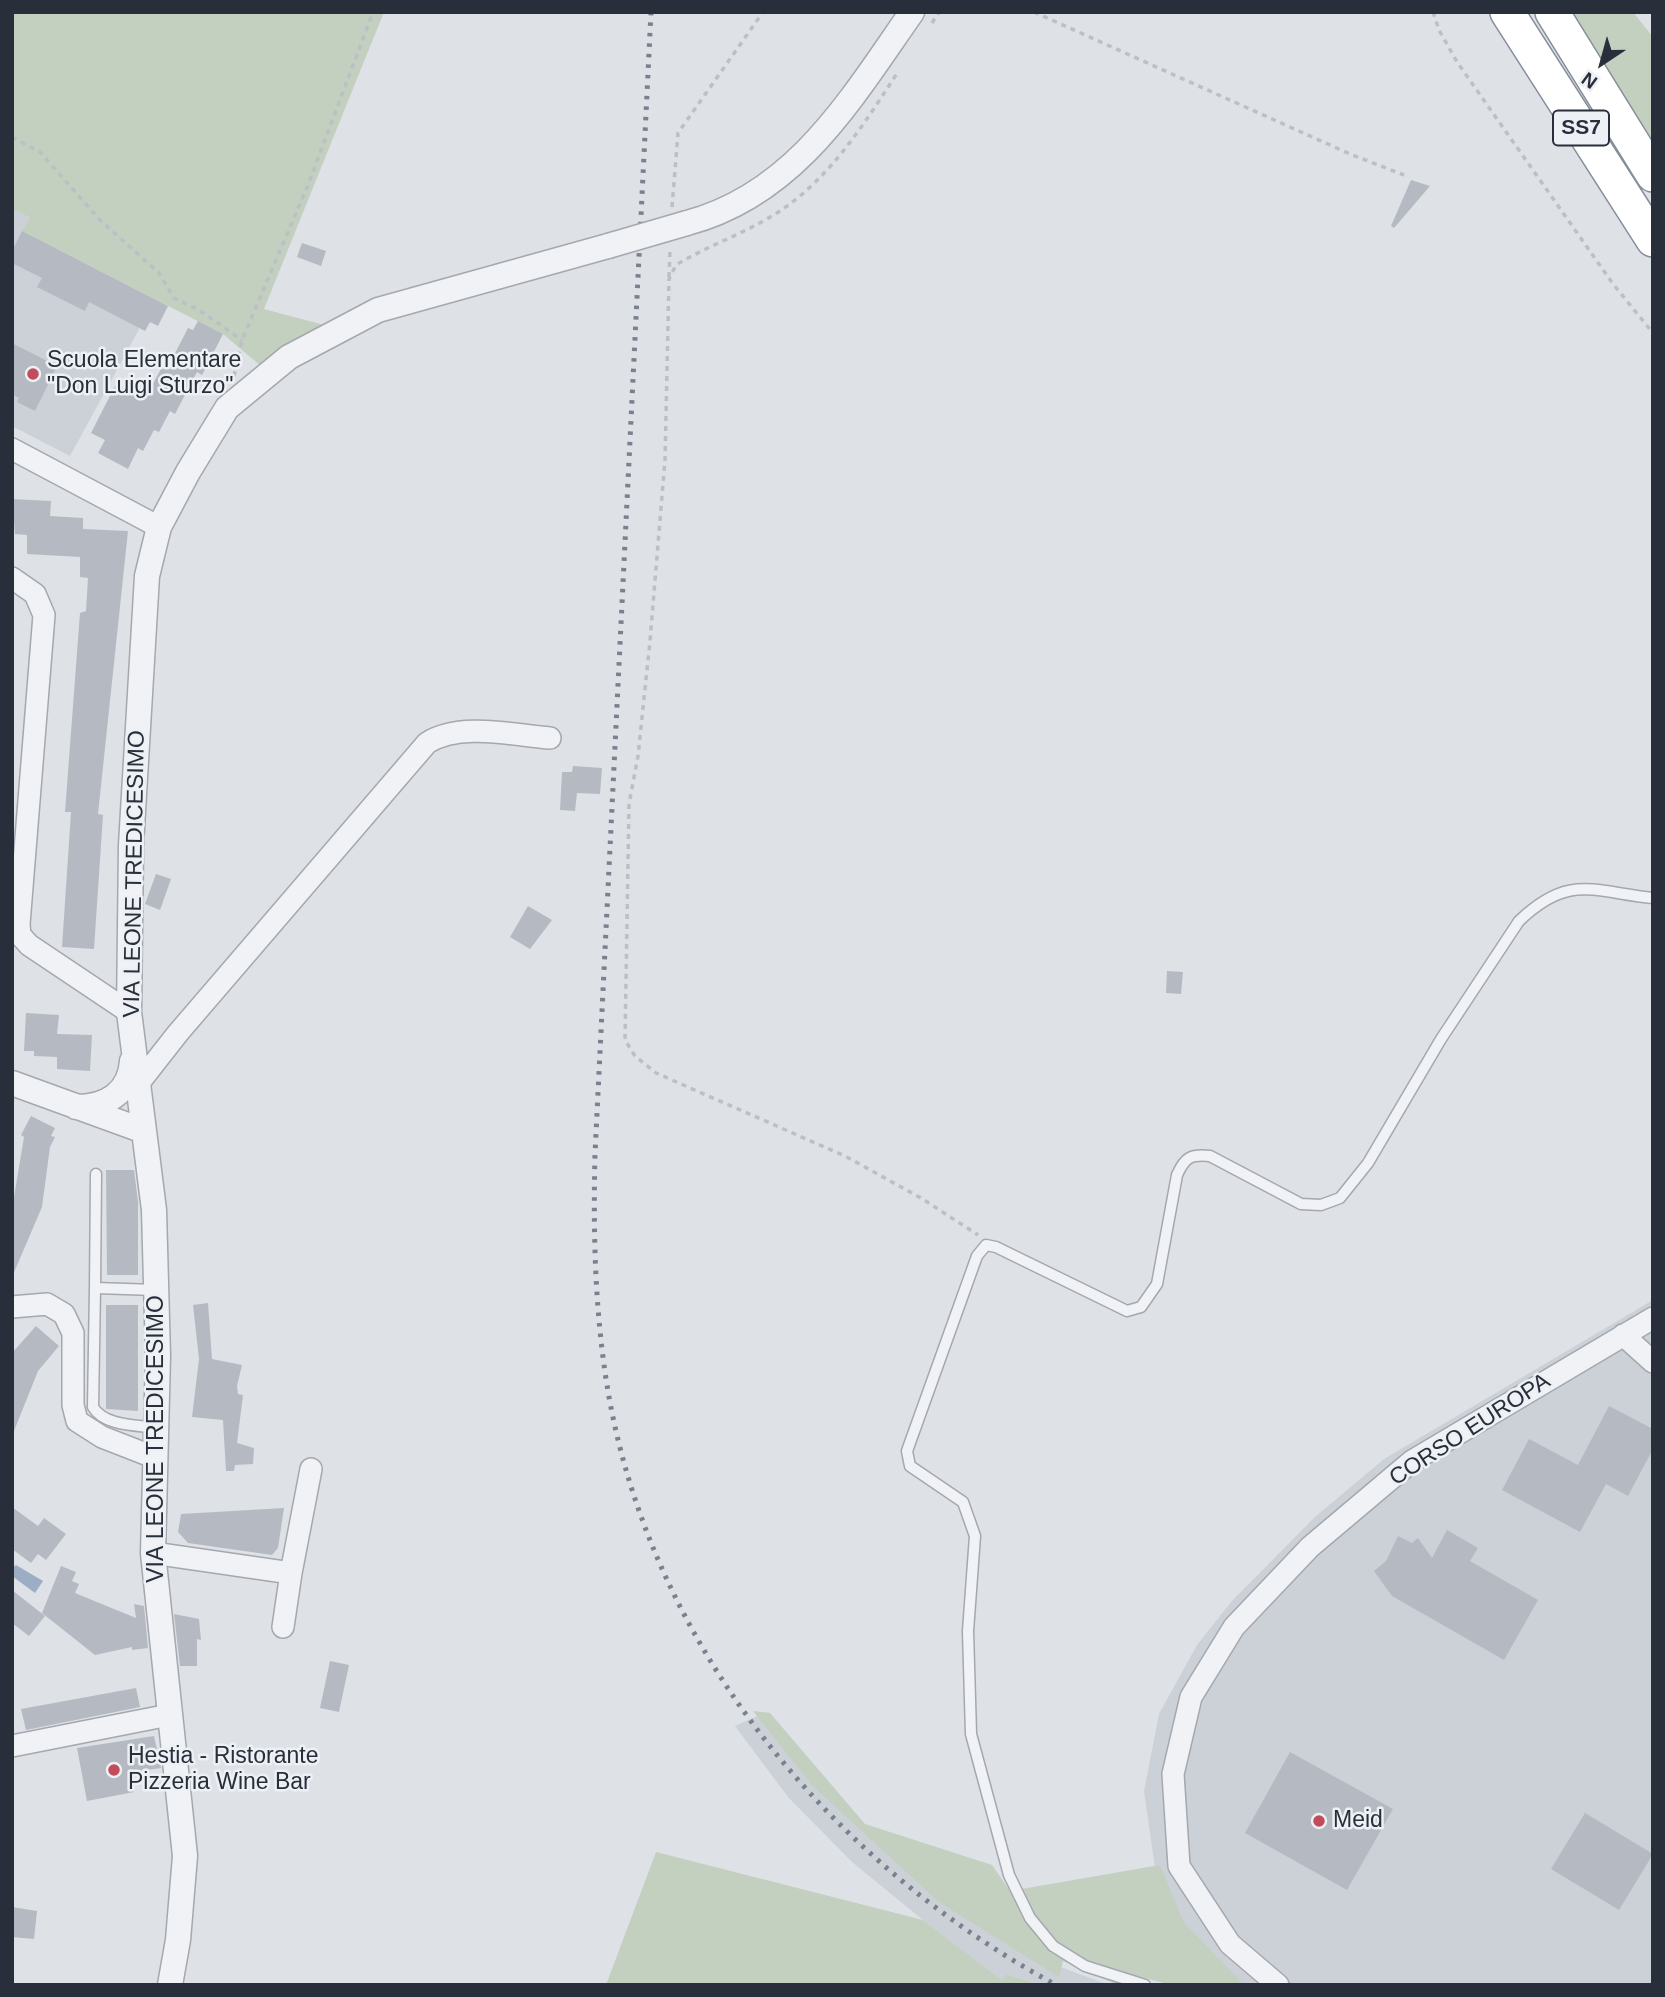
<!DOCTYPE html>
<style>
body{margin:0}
#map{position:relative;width:1665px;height:1997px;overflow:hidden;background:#dee1e6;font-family:Arial,sans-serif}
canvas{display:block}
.frame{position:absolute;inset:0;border:14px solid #282f3b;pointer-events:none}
.north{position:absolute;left:1567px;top:28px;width:70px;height:70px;-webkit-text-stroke:5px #edf0f4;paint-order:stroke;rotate:216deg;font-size:19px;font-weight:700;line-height:28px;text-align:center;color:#282f3b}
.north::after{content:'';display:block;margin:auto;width:24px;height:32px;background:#282f3b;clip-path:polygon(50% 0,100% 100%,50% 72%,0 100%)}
</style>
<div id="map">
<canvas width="1665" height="1997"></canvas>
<div class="frame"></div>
<div class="north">N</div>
</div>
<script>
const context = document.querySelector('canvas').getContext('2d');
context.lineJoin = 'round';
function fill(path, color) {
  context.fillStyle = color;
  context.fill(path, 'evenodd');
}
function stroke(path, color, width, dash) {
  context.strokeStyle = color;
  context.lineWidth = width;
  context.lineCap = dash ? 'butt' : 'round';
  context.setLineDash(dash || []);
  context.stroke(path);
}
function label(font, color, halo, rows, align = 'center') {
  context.font = font + ' Arial,sans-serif';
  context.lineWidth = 5;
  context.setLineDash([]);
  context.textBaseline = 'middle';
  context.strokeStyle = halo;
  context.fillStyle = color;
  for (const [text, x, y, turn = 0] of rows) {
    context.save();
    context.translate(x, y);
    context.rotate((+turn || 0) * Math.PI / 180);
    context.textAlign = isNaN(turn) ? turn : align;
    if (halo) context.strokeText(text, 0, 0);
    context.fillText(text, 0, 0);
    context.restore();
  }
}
const built = new Path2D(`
 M 12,209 L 30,218 L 23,231 L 155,300 L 70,456 L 12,426 Z
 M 1653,1300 L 1653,1985 L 1233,1985 L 1189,1939 L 1155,1868 L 1144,1791 L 1159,1714 L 1197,1645 L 1232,1601 L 1315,1517 L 1384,1459 Z
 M 766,1712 L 817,1779 L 857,1821 L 1028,1955 L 1109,1985 L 1039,1985 L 1007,1974 L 1003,1981 L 923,1920 L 852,1862 L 788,1797 L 735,1726 Z`);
const green = new Path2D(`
 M 12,12 L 384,12 L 264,309 L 324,325 L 261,366 L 223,334 L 22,231 L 30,218 L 12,209 Z
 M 1566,12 L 1633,12 L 1653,37 L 1653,145 Z
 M 753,1711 L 770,1713 L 865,1824 L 992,1865 L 1010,1891 L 1160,1865 L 1184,1923 L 1244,1985 L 1171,1985 L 1138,1976 L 1135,1985 L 1118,1985 L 1063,1961 L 1059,1977 L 939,1902 L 812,1785 Z
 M 656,1852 L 923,1920 L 1002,1980 L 1007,1974 L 1039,1985 L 606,1985 Z`);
const water = new Path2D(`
 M 16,1565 L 43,1581 L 35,1593 L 12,1576 L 12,1568 Z`);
const building = new Path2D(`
 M 1411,180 L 1430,186 L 1394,228 L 1391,226 Z
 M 22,231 L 168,306 L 158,326 L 150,322 L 145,331 L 89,302 L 85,311 L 37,287 L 42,278 L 12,263 L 12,251 Z
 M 302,243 L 326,251 L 321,266 L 297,257 Z
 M 198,321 L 223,334 L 202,375 L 197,372 L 175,414 L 170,411 L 159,432 L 154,430 L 143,451 L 138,448 L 128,469 L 98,453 L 105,440 L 91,433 L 116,384 L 138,395 L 140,390 L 148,393 L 162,367 L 167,369 L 188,328 L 193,330 Z
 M 12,343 L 57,366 L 35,411 L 17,402 L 19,398 L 12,394 Z
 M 12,499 L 51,501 L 50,516 L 83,518 L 83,529 L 128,531 L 98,814 L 103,815 L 94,949 L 62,947 L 71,812 L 65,812 L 80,613 L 86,611 L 88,578 L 80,577 L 80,557 L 27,554 L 27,535 L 15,534 Z
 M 573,766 L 602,768 L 600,794 L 577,793 L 575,811 L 560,810 L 562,772 L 572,772 Z
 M 156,874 L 171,879 L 160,910 L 145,904 Z
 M 528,906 L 552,920 L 530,949 L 510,937 Z
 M 1167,971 L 1183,972 L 1181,994 L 1166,993 Z
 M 26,1013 L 59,1015 L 57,1034 L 92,1035 L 90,1071 L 57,1069 L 57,1057 L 34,1056 L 34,1051 L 24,1051 Z
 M 31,1116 L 55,1128 L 51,1136 L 55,1137 L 50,1147 L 42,1207 L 12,1277 L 12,1209 L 24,1137 L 21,1135 Z
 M 106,1170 L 134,1170 L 138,1202 L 138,1275 L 107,1275 Z
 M 208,1303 L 212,1359 L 242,1365 L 237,1386 L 238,1394 L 243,1395 L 237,1443 L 254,1448 L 253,1464 L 235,1465 L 234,1471 L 226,1471 L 223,1420 L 192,1417 L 199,1359 L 193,1305 Z
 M 106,1305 L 138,1305 L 138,1411 L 106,1409 Z
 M 36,1326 L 59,1346 L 38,1371 L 12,1436 L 12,1353 Z
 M 1609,1406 L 1653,1429 L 1653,1449 L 1628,1496 L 1606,1484 L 1580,1532 L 1502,1490 L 1529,1439 L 1578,1465 Z
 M 12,1507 L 38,1526 L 44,1518 L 66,1534 L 46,1560 L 38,1554 L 31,1563 L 12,1549 Z
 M 284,1508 L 278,1548 L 272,1555 L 188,1543 L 178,1532 L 181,1514 Z
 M 1447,1530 L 1478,1548 L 1470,1561 L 1538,1600 L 1504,1660 L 1392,1596 L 1374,1571 L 1386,1561 L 1398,1536 L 1412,1543 L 1418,1538 L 1432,1558 Z
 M 61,1566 L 76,1572 L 72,1581 L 79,1584 L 75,1593 L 136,1618 L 134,1604 L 144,1606 L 148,1648 L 132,1650 L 132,1647 L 95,1655 L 42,1613 Z
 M 12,1590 L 45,1616 L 29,1636 L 12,1623 Z
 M 174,1614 L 199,1619 L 201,1640 L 197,1639 L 197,1666 L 180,1666 Z
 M 330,1661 L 349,1665 L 339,1712 L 320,1708 Z
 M 136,1688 L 140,1707 L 26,1730 L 21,1709 Z
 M 154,1736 L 161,1768 L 131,1772 L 134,1792 L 87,1801 L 77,1748 Z
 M 1290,1752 L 1393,1809 L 1347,1890 L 1245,1833 Z
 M 1585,1813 L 1653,1854 L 1619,1910 L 1551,1869 Z
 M 12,1907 L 37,1911 L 34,1939 L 12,1937 Z`);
const path = new Path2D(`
 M 1034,12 L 1350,154 L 1404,175
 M 1433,12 L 1439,30 L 1457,62 L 1613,284 L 1653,333
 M 932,23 L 939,12
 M 896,75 C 862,127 827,183 772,216 C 741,235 707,246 676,265 L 669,279 L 665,460 L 650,641 L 638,756 L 629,804 L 625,1040 L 635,1056 L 656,1073 L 845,1156 L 921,1198 L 978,1235
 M 12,137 L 40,152 L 99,219 L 159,273 L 174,298 L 199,310 L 242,340
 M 672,207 L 678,133 L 763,12
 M 669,277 L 670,250
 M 234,376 L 242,340 L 308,185 L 373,12`);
const service = new Path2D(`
 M 96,1174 L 95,1288 L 156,1290
 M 95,1288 L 93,1407 C 104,1426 136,1425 156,1428
 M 1145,1985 L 1085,1966 L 1053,1946 L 1030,1918 L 1009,1875 L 971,1734 L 968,1631 L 975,1536 L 963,1502 L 910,1466 L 907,1451 L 977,1256 L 986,1245 L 996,1247 L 1127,1311 L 1141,1307 L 1157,1284 L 1177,1175 C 1185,1157 1191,1154 1210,1156 L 1301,1204 L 1321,1205 L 1340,1198 L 1368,1163 L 1441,1039 L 1519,921 C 1569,873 1593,892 1653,898`);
const minor = new Path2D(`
 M 12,449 L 159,527
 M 12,578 L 35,594 L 44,615 L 19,924 L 20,935 L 29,945 L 129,1012
 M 138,1084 L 178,1033 L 427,743 C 460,722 512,735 550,738
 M 12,1307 L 47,1304 L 64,1314 L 73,1333 L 73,1405 L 77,1421 L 102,1437 L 156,1458
 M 1623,1335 L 1653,1362
 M 153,1553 L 291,1573 L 283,1627
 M 291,1573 L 311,1469
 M 12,1746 L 169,1715
 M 1278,1985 L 1230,1944 L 1179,1866 L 1173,1774 L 1191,1697 L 1234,1627 L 1310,1547 L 1412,1461 L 1653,1318`);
const tertiary = new Path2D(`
 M 687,223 C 796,194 851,99 912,12
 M 12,1083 L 144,1131
 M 76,1107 C 106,1107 130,1093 132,1061
 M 170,1985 L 178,1940 L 185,1856 L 153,1553 L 158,1356 L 154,1210 L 129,1012 L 131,845 L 147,576 L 159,527 L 188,472 L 227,408 L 289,357 L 378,310 L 608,246`);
const trunk = new Path2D(`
 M 1507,12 L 1653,240
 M 1552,12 L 1653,175`);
const rail = new Path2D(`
 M 651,12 L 595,1154 C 593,1236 595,1317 609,1397 C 655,1652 833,1864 1056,1985`);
const tertiaryBridge = new Path2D(`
 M 608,246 L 687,223`);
const markers = [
 [33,374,7,"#c24c5c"],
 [114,1770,7,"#c24c5c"],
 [1319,1821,7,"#c24c5c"]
];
const shields = [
 [1581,128,56]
];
const shieldNames = [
 ["SS7",1581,128]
];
const poiNames = [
 ["Scuola Elementare",47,361],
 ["\"Don Luigi Sturzo\"",47,387],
 ["Hestia - Ristorante",128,1757],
 ["Pizzeria Wine Bar",128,1783],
 ["Meid",1333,1821]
];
const streetNames = [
 ["VIA LEONE TREDICESIMO",135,874,-89],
 ["CORSO EUROPA",1470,1430,-33],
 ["VIA LEONE TREDICESIMO",157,1439,-90]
];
fill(built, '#ccd0d7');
fill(green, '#c3cfbf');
fill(water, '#9baec3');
fill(building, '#b5bac2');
stroke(service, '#a4a8af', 13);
stroke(minor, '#a4a8af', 24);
stroke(tertiary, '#a4a8af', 27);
stroke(trunk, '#868e9b', 36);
stroke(path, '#bcbfc5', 3.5, [5, 5]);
stroke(service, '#f0f2f5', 10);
stroke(minor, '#f0f2f5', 21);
stroke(tertiary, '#f0f2f5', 24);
stroke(trunk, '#fff', 33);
stroke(rail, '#79808e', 5, [3.5, 7]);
stroke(tertiaryBridge, '#a4a8af', 27, []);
stroke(tertiaryBridge, '#f0f2f5', 24);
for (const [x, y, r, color] of markers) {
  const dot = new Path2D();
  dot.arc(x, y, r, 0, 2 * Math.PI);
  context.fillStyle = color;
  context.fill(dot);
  stroke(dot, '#edf0f4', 2.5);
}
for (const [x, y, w] of shields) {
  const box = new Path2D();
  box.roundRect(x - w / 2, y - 17.5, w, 35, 5);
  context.fillStyle = '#edf0f4';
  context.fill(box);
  stroke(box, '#282f3b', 2);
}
label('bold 21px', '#282f3b', null, shieldNames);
label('23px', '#282f3b', '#edf0f4', poiNames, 'left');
label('23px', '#282f3b', '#edf0f4', streetNames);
</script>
